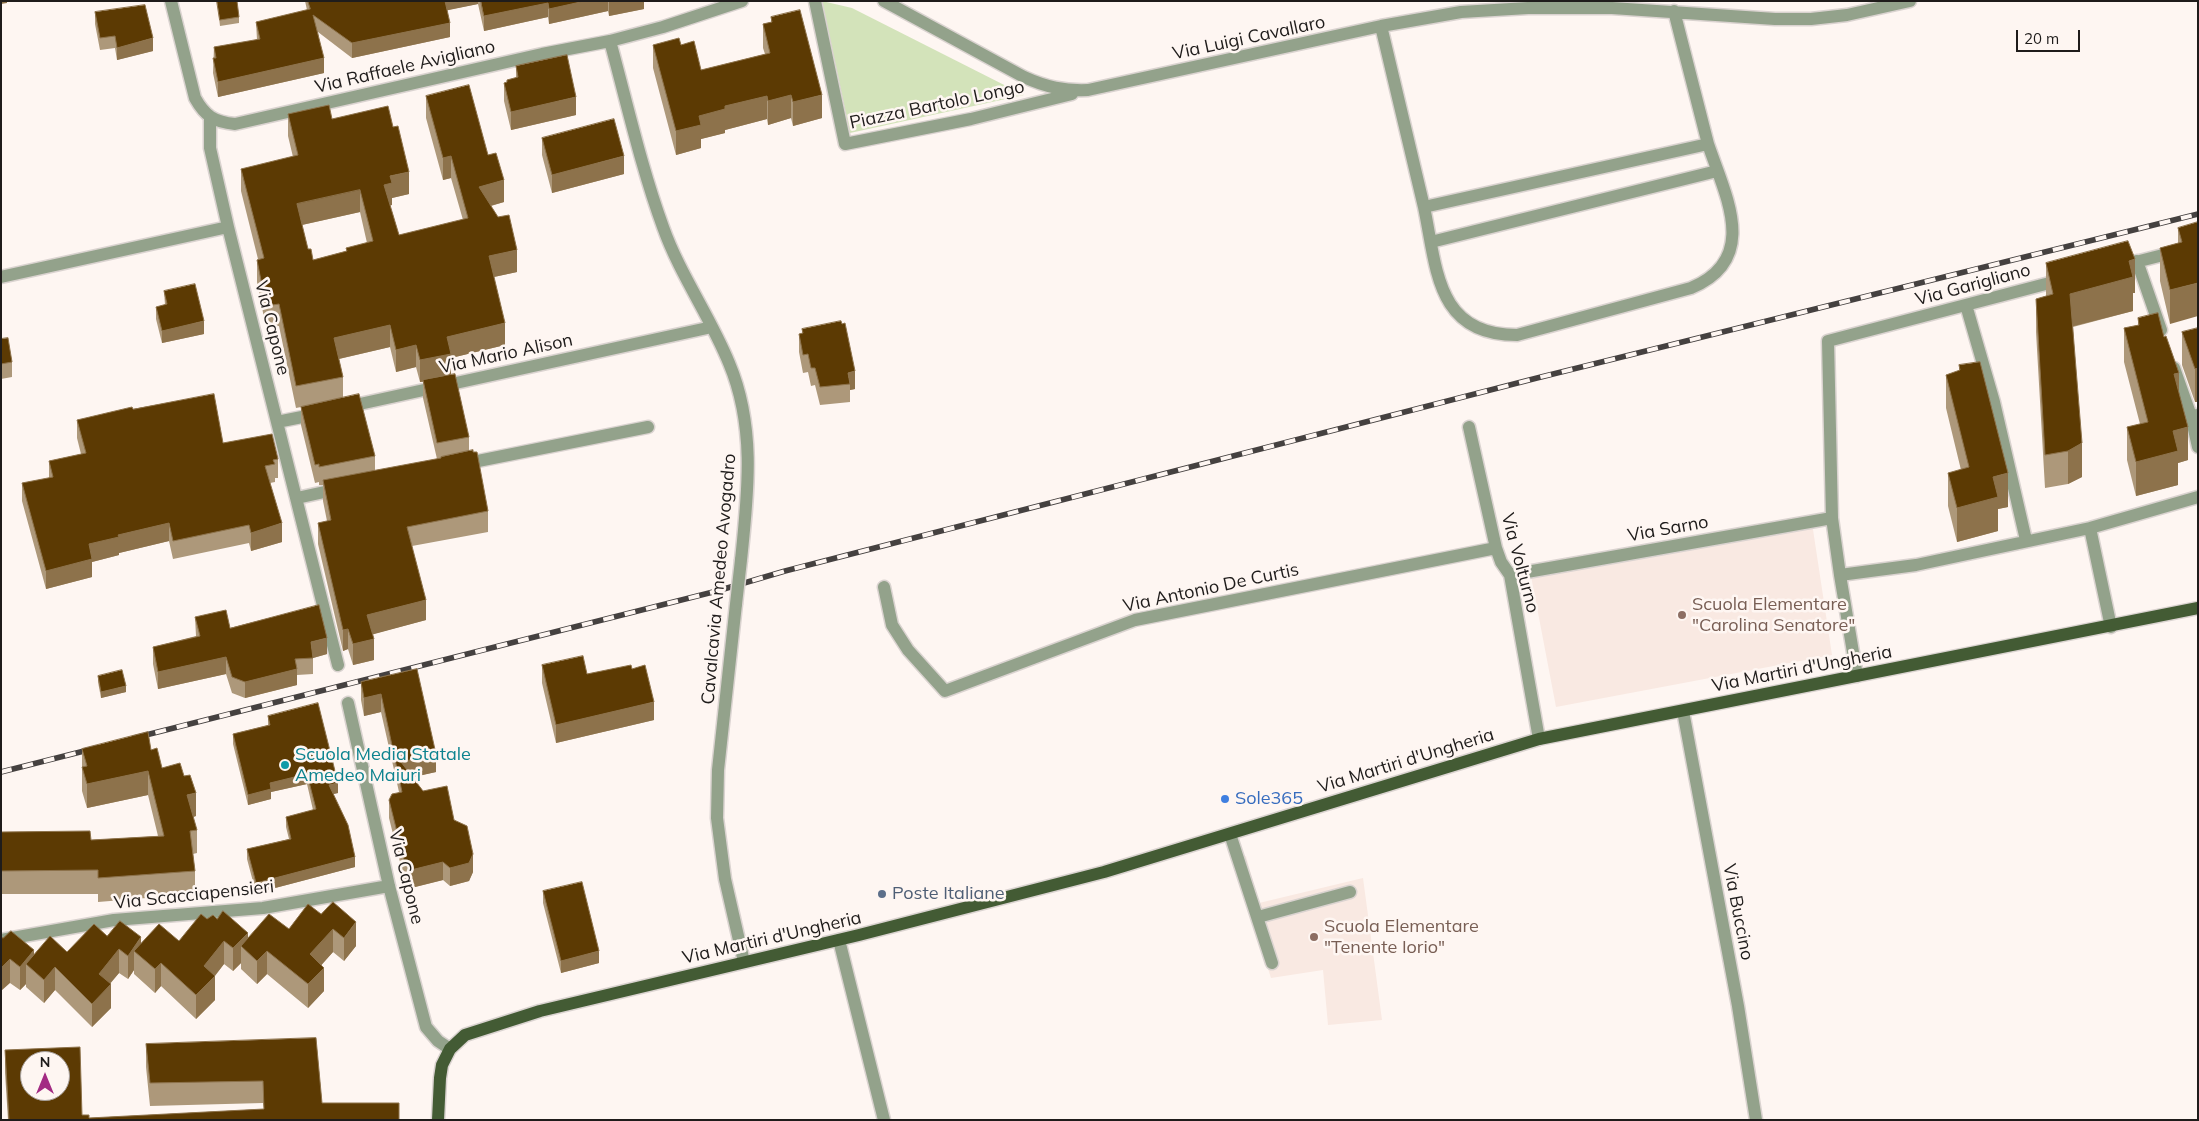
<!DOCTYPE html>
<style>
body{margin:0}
#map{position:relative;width:2199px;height:1121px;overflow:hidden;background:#fef6f2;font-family:Mulish,sans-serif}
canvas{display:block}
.frame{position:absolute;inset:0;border:2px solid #1f1c1b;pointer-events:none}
.north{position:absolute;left:20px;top:1051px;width:50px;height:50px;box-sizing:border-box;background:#fef6f2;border:1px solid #a59f9c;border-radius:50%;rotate:0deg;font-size:14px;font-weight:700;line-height:20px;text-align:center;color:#1f1c1b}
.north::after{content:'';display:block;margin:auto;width:18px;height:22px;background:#a32b83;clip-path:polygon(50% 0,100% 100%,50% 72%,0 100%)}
.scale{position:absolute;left:2016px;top:30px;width:64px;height:22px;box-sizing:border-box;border:2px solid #1f1c1b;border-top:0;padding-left:6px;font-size:15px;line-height:18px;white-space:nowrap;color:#1f1c1b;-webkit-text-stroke:4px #fef6f2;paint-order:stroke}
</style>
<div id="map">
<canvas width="2199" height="1121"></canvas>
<div class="frame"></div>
<div class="north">N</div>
<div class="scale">20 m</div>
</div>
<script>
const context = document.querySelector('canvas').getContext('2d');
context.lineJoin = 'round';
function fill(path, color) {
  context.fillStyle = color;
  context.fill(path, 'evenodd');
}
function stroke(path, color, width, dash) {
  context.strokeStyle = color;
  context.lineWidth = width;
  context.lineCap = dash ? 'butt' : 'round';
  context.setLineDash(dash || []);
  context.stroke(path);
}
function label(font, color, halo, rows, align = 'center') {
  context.font = font + ' Mulish,sans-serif';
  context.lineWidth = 5;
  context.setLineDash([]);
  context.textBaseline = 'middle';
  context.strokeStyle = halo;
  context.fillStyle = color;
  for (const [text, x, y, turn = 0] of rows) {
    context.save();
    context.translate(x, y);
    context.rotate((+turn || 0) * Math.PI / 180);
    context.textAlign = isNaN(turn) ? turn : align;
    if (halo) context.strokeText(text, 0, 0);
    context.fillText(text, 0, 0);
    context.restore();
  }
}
const built = new Path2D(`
 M 1812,523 L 1832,655 L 1556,707 L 1531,576 Z
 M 1246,856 L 1259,903 L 1363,878 L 1382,1020 L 1328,1025 L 1323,970 L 1271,978 L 1232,859 Z`);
const green = new Path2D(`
 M 822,1 L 852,8 L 1024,95 L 850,133 Z`);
const minor = new Path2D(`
 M 171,1 L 195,98 C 205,116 214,122 235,124 L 542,54 L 610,41 L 663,27 L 742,1
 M 815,1 L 845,144 L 971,119 L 1072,94
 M 884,1 L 1024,77 C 1046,87 1064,91 1088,90 L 1381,26 L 1461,12 L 1528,8 L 1612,8 L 1775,19 L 1811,19 L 1847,15 L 1910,1
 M 1381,26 L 1424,207 L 1708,144 L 1674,11
 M 610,41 C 627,103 641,167 663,227 C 680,275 710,316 729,363 C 756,427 748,493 741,560
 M 210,118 L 210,148 L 228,227 L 338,665
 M 1424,207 C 1437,269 1436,335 1517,335 L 1691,288 C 1760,259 1726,197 1708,144
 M 1431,242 L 1717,171
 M 2137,261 L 2161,330
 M 2120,266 L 2198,246
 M 1,277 L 228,227
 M 2061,280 L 1828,341 L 1832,518 L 1840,575 L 1916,565 L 2090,528 L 2198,497
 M 1966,305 L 1994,402 L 2026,540
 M 2174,368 L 2191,416
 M 346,407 L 712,327
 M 2198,415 L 2191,416 L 2198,447
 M 277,422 L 317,414
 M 1469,427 L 1496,548 L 1501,562 L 1510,575 L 1539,739
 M 463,464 L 648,427
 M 297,498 L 338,489
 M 2090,528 L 2111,627
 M 1510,575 L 1832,518
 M 1840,575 L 1857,676
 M 884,587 L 892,625 L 908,650 L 945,691 L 1135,620 L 1496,548
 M 736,604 L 718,770 L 717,818 L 725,879 L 744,962
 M 348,703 L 389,886 L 426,1027 L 438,1041 L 450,1049
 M 1683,711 L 1738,1006 L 1756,1120
 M 1230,834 L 1272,963
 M 1258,917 L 1350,892
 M 1,940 L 114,920 L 263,908 L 389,886
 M 839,940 L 884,1120`);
const major = new Path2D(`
 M 438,1120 L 440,1078 L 442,1065 L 450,1049 L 465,1035 L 540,1011 L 859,935 L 1104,872 L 1539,739 L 2198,608`);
const rail = new Path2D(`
 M 134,738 L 717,591 L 785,571 L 1537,378 L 2198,214
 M 1,772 L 96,748`);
const minorBridge = new Path2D(`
 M 736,604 L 741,560`);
const wall = new Path2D(`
 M 217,1 L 239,17 L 239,23 L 220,26 Z
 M 305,1 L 644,1 L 644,9 L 609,16 L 608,11 L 549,24 L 548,17 L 484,31 L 478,4 L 447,10 L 450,37 L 352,58 L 318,32 L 324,73 L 218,97 L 213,73 L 214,47 L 257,40 L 256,22 L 307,10 Z
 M 95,12 L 153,51 L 117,60 L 115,48 L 100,50 L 95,24 Z
 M 771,17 L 822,118 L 793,126 L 791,118 L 768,125 L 767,119 L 725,130 L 725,133 L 701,139 L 701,148 L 676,155 L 653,68 L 653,45 L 681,45 L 701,70 L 765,54 L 763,48 L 763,24 L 771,22 Z
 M 516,66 L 576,115 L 511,130 L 504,101 L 504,83 L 507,83 L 507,80 L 516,78 Z
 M 426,96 L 488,155 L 504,202 L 491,206 L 517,272 L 494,277 L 505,345 L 451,358 L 451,374 L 469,437 L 469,451 L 488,511 L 488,532 L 412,546 L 426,620 L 373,634 L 374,660 L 353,665 L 348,649 L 343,651 L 318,544 L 318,523 L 327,521 L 323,501 L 323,485 L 319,485 L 319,482 L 315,483 L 301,425 L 301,407 L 306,406 L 296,408 L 279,326 L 266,328 L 257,282 L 257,260 L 258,259 L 241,191 L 241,169 L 293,157 L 288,136 L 288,114 L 332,119 L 409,194 L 392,198 L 392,205 L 390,205 L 399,235 L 463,220 L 451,178 L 443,180 L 426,118 ZM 360,212 L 367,243 L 346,248 L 346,251 L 313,260 L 308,249 L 302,225 ZM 390,347 L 396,372 L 416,367 L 420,382 L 423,382 L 423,398 L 437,459 L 375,471 L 375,456 L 343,398 L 343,377 L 339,359 Z
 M 542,138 L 624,174 L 552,193 L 542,155 Z
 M 2198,222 L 2170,324 L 2160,281 L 2160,248 L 2178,243 L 2178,228 Z
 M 2046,263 L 2135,293 L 2133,293 L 2133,311 L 2073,327 L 2082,477 L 2068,484 L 2045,488 L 2036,332 L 2036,299 L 2046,296 Z
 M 164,291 L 204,334 L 162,343 L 156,319 L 156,307 L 165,305 Z
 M 2138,318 L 2179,394 L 2188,460 L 2178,463 L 2178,485 L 2136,496 L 2127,460 L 2127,427 L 2140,424 L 2124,362 L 2124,328 L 2138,325 Z
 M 2198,328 L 2198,402 L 2195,402 L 2182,365 L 2182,332 Z
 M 802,329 L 855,389 L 850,390 L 850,402 L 820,405 L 815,385 L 811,386 L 808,372 L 803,373 L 799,352 L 799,334 L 802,334 Z
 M 1,339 L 12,362 L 12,377 L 1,379 Z
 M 1959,365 L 2008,507 L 1998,509 L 1998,531 L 1957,542 L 1948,506 L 1948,473 L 1961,470 L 1946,408 L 1946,375 L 1959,371 Z
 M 133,409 L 223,443 L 278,459 L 278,478 L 275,478 L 275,482 L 270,483 L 282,542 L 251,551 L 249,543 L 173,559 L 169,541 L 119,553 L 119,555 L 92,562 L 92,577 L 46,589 L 22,501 L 22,483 L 49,478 L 49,461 L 81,454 L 77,438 L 77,420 Z
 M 195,617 L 230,628 L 327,654 L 313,658 L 313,674 L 297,675 L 297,685 L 245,698 L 232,693 L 226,674 L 158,689 L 153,664 L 153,647 L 196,636 Z
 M 542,665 L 587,674 L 632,669 L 654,720 L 556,743 L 542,683 Z
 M 417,669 L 436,772 L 412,777 L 423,791 L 454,820 L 473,872 L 469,881 L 450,886 L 443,880 L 411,888 L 405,882 L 389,818 L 389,800 L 399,792 L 381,712 L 364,716 L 361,700 L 361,682 Z
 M 98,676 L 126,692 L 101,698 L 98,682 Z
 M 268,716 L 338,793 L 333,794 L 355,867 L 256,893 L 247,859 L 247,849 L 289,839 L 286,827 L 286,817 L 313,810 L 307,784 L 271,792 L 271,799 L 248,805 L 233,744 L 233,734 L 268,725 Z
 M 82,749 L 151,750 L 162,768 L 196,816 L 193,817 L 197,830 L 197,853 L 193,854 L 195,871 L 195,894 L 98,902 L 98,894 L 1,894 L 1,832 L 91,840 L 158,836 L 148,795 L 87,808 L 82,791 Z
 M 543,891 L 599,963 L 561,973 L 543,903 Z
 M 308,904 L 356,946 L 344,961 L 333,952 L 321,965 L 324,991 L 308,1008 L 267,974 L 257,984 L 241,969 L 241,963 L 233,971 L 224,964 L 215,976 L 215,1000 L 196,1019 L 161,986 L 155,993 L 134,974 L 134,970 L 128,979 L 119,973 L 110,984 L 111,1008 L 92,1027 L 55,990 L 44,1003 L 26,987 L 26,984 L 20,990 L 10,983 L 3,938 L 34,954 L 67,952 L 107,936 L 141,944 L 179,941 L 207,919 L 217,919 L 248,938 L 289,929 Z
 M 316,1038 L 322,1103 L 399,1120 L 8,1120 L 5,1073 L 5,1050 L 82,1115 L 89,1118 L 264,1109 L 263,1103 L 150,1106 L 146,1067 L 146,1044 Z`);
const shadedWall = new Path2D(`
 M 1,1 L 7,1 L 7,3 L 1,4 Z
 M 444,1 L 478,1 L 478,4 L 444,11 Z
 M 585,1 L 608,1 L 608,11 L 549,24 L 549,9 Z
 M 611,1 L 644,1 L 644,9 L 609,16 L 609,2 Z
 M 548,3 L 548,17 L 484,31 L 484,16 Z
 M 450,23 L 450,37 L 352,58 L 352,43 Z
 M 153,38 L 153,51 L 117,60 L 117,48 Z
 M 324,58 L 324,73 L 218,97 L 218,82 Z
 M 791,95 L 791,118 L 768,125 L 768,101 Z
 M 822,95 L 822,118 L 793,126 L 793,102 Z
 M 767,96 L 767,119 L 725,130 L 725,133 L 701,139 L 701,148 L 676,155 L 676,131 L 699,116 L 725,106 Z
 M 576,97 L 576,115 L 511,130 L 511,112 Z
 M 451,156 L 451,178 L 443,180 L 443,158 Z
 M 624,156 L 624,174 L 552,193 L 552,175 Z
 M 409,172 L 409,194 L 392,198 L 392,205 L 384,207 L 384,185 L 390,176 Z
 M 504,180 L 504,202 L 479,209 L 479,187 Z
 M 360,190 L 360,212 L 297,226 L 297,204 Z
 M 517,250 L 517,272 L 489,278 L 489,256 Z
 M 2135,259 L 2135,293 L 2133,293 L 2133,311 L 2070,327 L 2070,294 L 2129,261 Z
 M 2198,283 L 2198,316 L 2170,324 L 2170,290 Z
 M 204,321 L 204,334 L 162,343 L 162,331 Z
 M 505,323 L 505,345 L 451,358 L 451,376 L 420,382 L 420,360 L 447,337 Z
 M 390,325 L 390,347 L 334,360 L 334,338 Z
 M 416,345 L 416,367 L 396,372 L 396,350 Z
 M 2198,368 L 2198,402 L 2195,402 L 2195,369 Z
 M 855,371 L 855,389 L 850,390 L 850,384 L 848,373 Z
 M 2179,373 L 2179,407 L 2174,374 Z
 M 2188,427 L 2188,460 L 2178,463 L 2178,485 L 2136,496 L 2136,462 L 2173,431 Z
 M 2082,443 L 2082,477 L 2068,484 L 2068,451 Z
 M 2008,473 L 2008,507 L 1998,509 L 1998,531 L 1957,542 L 1957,508 L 1993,477 Z
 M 169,523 L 169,541 L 119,553 L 119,555 L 92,562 L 92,577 L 46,589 L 46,571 L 89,544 L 118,535 Z
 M 282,523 L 282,542 L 251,551 L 251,533 Z
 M 426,600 L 426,620 L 367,636 L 367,615 Z
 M 348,629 L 348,649 L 343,651 L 343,630 Z
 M 327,638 L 327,654 L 313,658 L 311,642 Z
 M 374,639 L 374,660 L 353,665 L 353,644 Z
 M 226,657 L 226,674 L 158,689 L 158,672 Z
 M 297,669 L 297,685 L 245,698 L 245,682 Z
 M 126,686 L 126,692 L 101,698 L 101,692 Z
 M 381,694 L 381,712 L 364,716 L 364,698 Z
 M 654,702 L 654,720 L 556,743 L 556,725 Z
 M 436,754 L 436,772 L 401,780 L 401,762 Z
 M 148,771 L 148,795 L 87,808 L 87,784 Z
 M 307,774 L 307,784 L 271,792 L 271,799 L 248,805 L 248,795 L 270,783 Z
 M 338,783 L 338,793 L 329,795 L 329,785 Z
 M 196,793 L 196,816 L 187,819 L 187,795 Z
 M 473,854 L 473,872 L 469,881 L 450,886 L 450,868 Z
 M 355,857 L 355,867 L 256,893 L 256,883 Z
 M 443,862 L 443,880 L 411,888 L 411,870 Z
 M 356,922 L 356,946 L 344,961 L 344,938 Z
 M 333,929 L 333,952 L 310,978 L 310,954 Z
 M 248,933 L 248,952 L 241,946 L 241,963 L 233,971 L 233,948 Z
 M 141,937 L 141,957 L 134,951 L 134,970 L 128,979 L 128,956 Z
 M 224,941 L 224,964 L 213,978 L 215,976 L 215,1000 L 196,1019 L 196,995 L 204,966 Z
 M 119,949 L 119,973 L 100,995 L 111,984 L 111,1008 L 92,1027 L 92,1004 L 99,974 Z
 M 34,950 L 34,971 L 26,964 L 26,984 L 20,990 L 20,967 Z
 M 267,951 L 267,974 L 257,984 L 257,961 Z
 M 599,951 L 599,963 L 561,973 L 561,961 Z
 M 10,959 L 10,983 L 1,991 L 1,968 Z
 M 161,963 L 161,986 L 155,993 L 155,969 Z
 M 55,967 L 55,990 L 44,1003 L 44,980 Z
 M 324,968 L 324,991 L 308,1008 L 308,984 Z`);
const building = new Path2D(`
 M 217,1 L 237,1 L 239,17 L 220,20 Z
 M 308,1 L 445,1 L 450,23 L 352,43 L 313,15 L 324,58 L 218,82 L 213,58 L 216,58 L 214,47 L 260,39 L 256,22 L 310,9 Z
 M 481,1 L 585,1 L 549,9 L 548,3 L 484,16 Z
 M 145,5 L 153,38 L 117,48 L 115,36 L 100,38 L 95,12 Z
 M 800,10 L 822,95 L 793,102 L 791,95 L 768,101 L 767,96 L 725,106 L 725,109 L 699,116 L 701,125 L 676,131 L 653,45 L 679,38 L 681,45 L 694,41 L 701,70 L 770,53 L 763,24 L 772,22 L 771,17 Z
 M 567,55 L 576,97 L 511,112 L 504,83 L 507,82 L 507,80 L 518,77 L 516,66 Z
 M 469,85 L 488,155 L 496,153 L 504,180 L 479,187 L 498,217 L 509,215 L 517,250 L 489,256 L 505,323 L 447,337 L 451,354 L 420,360 L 416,345 L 396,350 L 390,325 L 334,338 L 343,377 L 296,386 L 279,304 L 266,306 L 257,260 L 264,258 L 241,169 L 298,155 L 288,114 L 329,105 L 332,119 L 388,106 L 393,127 L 398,126 L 409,172 L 390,176 L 392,183 L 384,185 L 399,235 L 468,218 L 451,156 L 443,158 L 426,96 ZM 360,190 L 373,241 L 346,248 L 347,251 L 313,260 L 311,249 L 308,249 L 297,204 Z
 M 614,119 L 624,156 L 552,175 L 542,138 Z
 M 2198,222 L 2198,283 L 2170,290 L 2160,248 L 2182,242 L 2178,228 Z
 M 2128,241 L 2135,259 L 2129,261 L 2133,277 L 2070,294 L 2082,443 L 2068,451 L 2045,455 L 2036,299 L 2053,294 L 2046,263 Z
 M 195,284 L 204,321 L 162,331 L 156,307 L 167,304 L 164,291 Z
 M 2158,313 L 2164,337 L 2166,336 L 2179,373 L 2174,374 L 2188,427 L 2173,431 L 2178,451 L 2136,462 L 2127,427 L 2148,422 L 2124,328 L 2139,325 L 2138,318 Z
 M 841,321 L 842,324 L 845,323 L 855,371 L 848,373 L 850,384 L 820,387 L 815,368 L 811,368 L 808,354 L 803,355 L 799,334 L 803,333 L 802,329 Z
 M 2198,328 L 2198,368 L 2195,369 L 2182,332 Z
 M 8,338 L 12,362 L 1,364 L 1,339 Z
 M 1980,362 L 2008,473 L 1993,477 L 1998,497 L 1957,508 L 1948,473 L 1969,467 L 1946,375 L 1960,370 L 1959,365 Z
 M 455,374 L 469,437 L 437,443 L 423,380 Z
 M 214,394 L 223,443 L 272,434 L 278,459 L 273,460 L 275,464 L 265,466 L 282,523 L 251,533 L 249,525 L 173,541 L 169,523 L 118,535 L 119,537 L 89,544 L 92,559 L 46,571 L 22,483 L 53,477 L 49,461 L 86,453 L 77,420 L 132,407 L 133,409 Z
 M 359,394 L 375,456 L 319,467 L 319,464 L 315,465 L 301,407 Z
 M 473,450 L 473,452 L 477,452 L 488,511 L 407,527 L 426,600 L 367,615 L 374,639 L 353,644 L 348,629 L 343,630 L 318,523 L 331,520 L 323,480 L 441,458 L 441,457 Z
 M 319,605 L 327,638 L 311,642 L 313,658 L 295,659 L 297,669 L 245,682 L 232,677 L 226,657 L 158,672 L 153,647 L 200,636 L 195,617 L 226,610 L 230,628 Z
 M 583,656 L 587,674 L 631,665 L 632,669 L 645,665 L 654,702 L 556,725 L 542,665 Z
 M 417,669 L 436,754 L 401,762 L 423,791 L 447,786 L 454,820 L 467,826 L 473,854 L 469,863 L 450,868 L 443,862 L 411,870 L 405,864 L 389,800 L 392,794 L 402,792 L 381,694 L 364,698 L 361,682 Z
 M 122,670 L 126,686 L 101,692 L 98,676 Z
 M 318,703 L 338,783 L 329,785 L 348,825 L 355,857 L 256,883 L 247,849 L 291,839 L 286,817 L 316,809 L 307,774 L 270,783 L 271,789 L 248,795 L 233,734 L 270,725 L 268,716 Z
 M 148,732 L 151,750 L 157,748 L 162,768 L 180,763 L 184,776 L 190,775 L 196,793 L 187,795 L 197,830 L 190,831 L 195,871 L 98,878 L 98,870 L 1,871 L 1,832 L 90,831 L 91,840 L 164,836 L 148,771 L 87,784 L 82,767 L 87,766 L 82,749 Z
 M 582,882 L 599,951 L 561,961 L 543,891 Z
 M 333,902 L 356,922 L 344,938 L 333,929 L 310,954 L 324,968 L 308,984 L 267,951 L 257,961 L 241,946 L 269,914 L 289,929 L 308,904 L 321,914 Z
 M 223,911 L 248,933 L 233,948 L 224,941 L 204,966 L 215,976 L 196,995 L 161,963 L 155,969 L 134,951 L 159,924 L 179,941 L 201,914 L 207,919 L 213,915 L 217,919 Z
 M 120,921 L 141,937 L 128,956 L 119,949 L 99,974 L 111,984 L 92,1004 L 55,967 L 44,980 L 26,964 L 50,936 L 67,952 L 94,924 L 107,936 Z
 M 11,931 L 34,950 L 20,967 L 10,959 L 1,968 L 1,937 L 3,938 Z
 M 316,1038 L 322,1103 L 399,1103 L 399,1120 L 9,1120 L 5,1050 L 80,1047 L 82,1115 L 89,1115 L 89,1118 L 264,1109 L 263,1081 L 150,1083 L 146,1044 ZM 30,1061 L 60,1061 L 60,1091 L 30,1091 Z`);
const markers = [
 [1682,615,5,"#8d6e63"],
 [285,765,5,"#0f9aa8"],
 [1225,799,5,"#3f7fe0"],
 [882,894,5,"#5c6f8a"],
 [1314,937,5,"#8d6e63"]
];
const streetNames = [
 ["Via Luigi Cavallaro",1249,38,-12],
 ["Via Raffaele Avigliano",405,67,-13],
 ["Piazza Bartolo Longo",937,105,-12],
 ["Via Garigliano",1973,285,-15],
 ["Via Capone",272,328,76],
 ["Via Mario Alison",506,354,-12],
 ["Via Sarno",1668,529,-10],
 ["Via Volturno",1520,563,75],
 ["Cavalcavia Amedeo Avogadro",719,579,-85],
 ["Via Antonio De Curtis",1211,588,-12],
 ["Via Martiri d'Ungheria",1802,669,-11],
 ["Via Martiri d'Ungheria",1406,761,-17],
 ["Via Capone",406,877,76],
 ["Via Scacciapensieri",194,895,-6],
 ["Via Buccino",1738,912,79],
 ["Via Martiri d'Ungheria",772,938,-13]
];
const educationNames = [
 ["Scuola Elementare",1692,605],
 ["\"Carolina Senatore\"",1692,626],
 ["Scuola Elementare",1324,927],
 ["\"Tenente Iorio\"",1324,948]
];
const cultureNames = [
 ["Scuola Media Statale",295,755],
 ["Amedeo Maiuri",295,776]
];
const shopNames = [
 ["Sole365",1235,799]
];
const serviceNames = [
 ["Poste Italiane",892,894]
];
fill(built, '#f9e9e2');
fill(green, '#d3e3ba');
stroke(minor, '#dad3d0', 15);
stroke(major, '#dad3d0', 15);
stroke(minor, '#93a28b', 12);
stroke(major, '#435b34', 12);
stroke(rail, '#454140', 5.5);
stroke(rail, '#fef6f2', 4, [11]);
stroke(minorBridge, '#dad3d0', 15, []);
stroke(minorBridge, '#93a28b', 12);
fill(wall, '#ad987a');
fill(shadedWall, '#8d724b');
fill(building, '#5c3a03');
stroke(building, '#8d724b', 1);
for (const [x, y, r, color] of markers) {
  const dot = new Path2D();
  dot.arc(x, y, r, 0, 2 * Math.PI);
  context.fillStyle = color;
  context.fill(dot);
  stroke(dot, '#fef6f2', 2);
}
label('18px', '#1f1c1b', '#fef6f2', streetNames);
label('18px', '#785e54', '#fef6f2', educationNames, 'left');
label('18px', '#0d838f', '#fef6f2', cultureNames, 'left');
label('18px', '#366cbe', '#fef6f2', shopNames, 'left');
label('18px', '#4e5e75', '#fef6f2', serviceNames, 'left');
</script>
